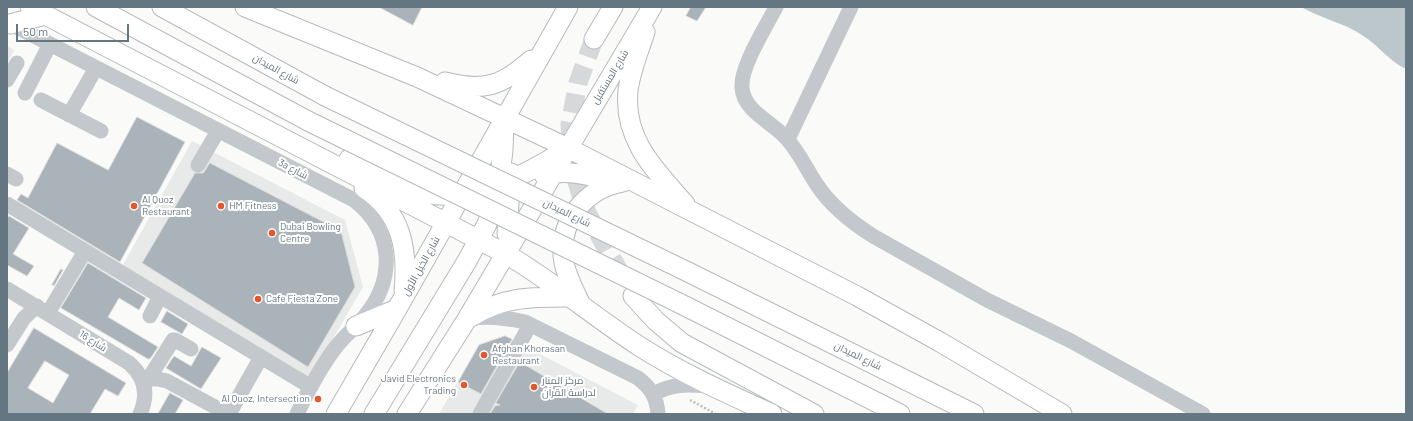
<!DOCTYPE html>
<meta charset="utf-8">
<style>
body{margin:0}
#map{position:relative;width:1413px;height:421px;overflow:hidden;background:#fafaf8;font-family:Barlow,sans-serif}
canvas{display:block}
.frame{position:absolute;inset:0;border:8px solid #657683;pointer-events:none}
.scale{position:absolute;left:16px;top:24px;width:113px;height:18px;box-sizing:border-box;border:2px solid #657683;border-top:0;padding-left:5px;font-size:12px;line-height:14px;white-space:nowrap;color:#657683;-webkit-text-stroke:3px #fff;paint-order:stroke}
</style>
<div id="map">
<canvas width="1413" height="421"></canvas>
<div class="frame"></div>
<div class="scale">50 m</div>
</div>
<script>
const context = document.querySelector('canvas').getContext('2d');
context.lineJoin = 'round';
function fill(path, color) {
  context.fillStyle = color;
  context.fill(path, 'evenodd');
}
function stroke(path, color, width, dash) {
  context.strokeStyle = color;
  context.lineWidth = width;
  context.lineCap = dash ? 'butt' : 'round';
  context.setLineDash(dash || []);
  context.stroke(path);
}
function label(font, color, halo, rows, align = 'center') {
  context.font = font + ' Barlow,Cairo,sans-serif';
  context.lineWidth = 4;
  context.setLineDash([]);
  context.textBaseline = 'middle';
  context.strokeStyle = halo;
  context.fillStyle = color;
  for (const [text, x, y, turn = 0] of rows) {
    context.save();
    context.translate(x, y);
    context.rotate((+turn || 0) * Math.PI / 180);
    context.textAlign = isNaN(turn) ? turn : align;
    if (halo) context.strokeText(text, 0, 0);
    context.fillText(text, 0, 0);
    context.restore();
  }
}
const built = new Path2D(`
 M 7,46 L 14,50 L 7,64 Z
 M 192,141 L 345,220 L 363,287 L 310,378 L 120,270 Z
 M 505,336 L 638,405 L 633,414 L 439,414 L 479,345 Z`);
const water = new Path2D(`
 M 1301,7 L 1406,7 L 1406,69 C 1390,62 1378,45 1362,35 C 1344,23 1320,18 1301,7 Z`);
const building = new Path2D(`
 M 379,7 L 422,7 L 413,25 Z
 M 691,7 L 706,7 L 697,21 L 686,16 Z
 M 137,117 L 185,142 L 120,262 L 17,200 L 21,194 L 28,198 L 57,143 L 108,170 Z
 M 210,163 L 341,231 L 355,287 L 308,367 L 142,263 L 195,173 L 203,173 Z
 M 9,216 L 29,228 L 13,254 L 34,266 L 27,276 L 7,265 L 7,219 Z
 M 88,263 L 146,298 L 139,310 L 119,298 L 108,317 L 158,347 L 150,359 L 148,359 L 61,308 Z
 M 61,269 L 63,270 L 54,286 L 52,285 Z
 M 167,311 L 188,324 L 182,334 L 161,322 Z
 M 34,328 L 126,383 L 118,396 L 105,389 L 90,414 L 7,414 L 7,373 ZM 45,361 L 69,375 L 53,403 L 28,388 Z
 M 505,336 L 512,339 L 481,394 L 458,382 L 479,345 Z
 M 202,347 L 221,358 L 201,389 L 166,368 L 174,356 L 191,366 Z
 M 520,362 L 608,414 L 490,414 L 495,406 L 500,405 L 496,403 Z
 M 170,393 L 183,400 L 175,414 L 158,414 Z`);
const majorTunnel = new Path2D(`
 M 594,39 L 578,83 L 570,124 L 573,168 L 585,209 L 625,282`);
const path = new Path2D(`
 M 690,400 L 716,414`);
const minor = new Path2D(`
 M 776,7 C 766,27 740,67 742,88 C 744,112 773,122 787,139 C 799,152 807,170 817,185 C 831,206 851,222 873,236 L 987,300 L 1071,341 L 1203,414
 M 7,22 L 354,200 C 394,231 396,279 364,317 C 354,329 342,338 333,351 C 319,370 307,393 297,414
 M 7,80 L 17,63
 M 25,93 L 50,44
 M 41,100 L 101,131
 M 69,115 L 96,68
 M 788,139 L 851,7
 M 198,165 L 218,131
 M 7,174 L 16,179
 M 7,204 L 311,387
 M 7,289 L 129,363 C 145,377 149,394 140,414
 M 48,313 L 85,251
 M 150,316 L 160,296
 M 472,318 C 491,316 507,318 525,322 L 638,378 C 651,388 657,398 658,414
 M 7,345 L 24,318 L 37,306
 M 149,378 L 173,340 L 175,340 L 191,349
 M 142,379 L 158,379 L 167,381 L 228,414
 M 654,394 C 671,384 687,384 707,386
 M 229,414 L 261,357
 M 480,414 L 530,325`);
const major = new Path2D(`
 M 30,7 L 506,254 C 552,281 593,316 639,346 C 681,373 726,393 772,414
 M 96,7 L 308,121
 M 162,7 L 325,96
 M 245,7 L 417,77 L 568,148 L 857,296 L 940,342 L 1062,414
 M 10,24 L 45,15
 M 645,32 C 639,51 630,72 628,91 C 623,140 656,171 685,204
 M 594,39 L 613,7
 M 445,82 C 483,92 502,86 531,60
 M 349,159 C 373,169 400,187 425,193 C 470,204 528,174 565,150
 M 544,175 C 570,168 593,178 618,181
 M 364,188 C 402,213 408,249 404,291
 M 507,234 L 511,173
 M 688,272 L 974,414
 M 633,296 L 656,321 L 682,343 L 814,414
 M 580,303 C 574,290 567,277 564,263 C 557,223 584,189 623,182
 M 679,303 L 900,414
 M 469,318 C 503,296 532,297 572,297
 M 356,326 L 397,309
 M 336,414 L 397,309 L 568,7
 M 374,414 L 467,261 L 487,224 L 498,191 L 503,150 L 504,121
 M 407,414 L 467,319 L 652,7`);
const majorBridge = new Path2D(`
 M 325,96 L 688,272
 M 308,121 L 679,303`);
const markers = [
 [134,206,4,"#e4572e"],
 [221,206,4,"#e4572e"],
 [272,233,4,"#e4572e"],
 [258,299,4,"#e4572e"],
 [484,355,4,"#e4572e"],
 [464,385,4,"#e4572e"],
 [534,387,4,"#e4572e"],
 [318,399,4,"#e4572e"]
];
const streetNames = [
 ["شارع الميدان",276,69,29],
 ["شارع المستقبل",610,77,-59],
 ["3a شارع",293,169,27],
 ["شارع الميدان",567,213,26],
 ["شارع الخيل الأول",421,266,-61],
 ["شارع 16",93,341,32],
 ["شارع الميدان",858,356,26]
];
const poiNames = [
 ["Al Quoz",142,200],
 ["Restaurant",142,212],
 ["HM Fitness",229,206],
 ["Dubai Bowling",280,227],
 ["Centre",280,239],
 ["Cafe Fiesta Zone",266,299],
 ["Afghan Khorasan",492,349],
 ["Restaurant",492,361],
 ["Javid Electronics",456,379,"right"],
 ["Trading",456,391,"right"],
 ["مركز المنار",542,381],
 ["لدراسة القرآن",542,393],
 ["Al Quoz, Intersection",310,399,"right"]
];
fill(built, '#e8e9e9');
fill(water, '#bbc7cb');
fill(building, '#aab3b9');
stroke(building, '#dcdcda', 1);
stroke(majorTunnel, '#d5d9db', 19, [19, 10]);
stroke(major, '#b5babe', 21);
stroke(path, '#bbbfc2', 2.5, [2, 2]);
stroke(minor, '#c3c8cc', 15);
stroke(major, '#fff', 19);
stroke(majorBridge, '#b5babe', 21, []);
stroke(majorBridge, '#fff', 19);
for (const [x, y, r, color] of markers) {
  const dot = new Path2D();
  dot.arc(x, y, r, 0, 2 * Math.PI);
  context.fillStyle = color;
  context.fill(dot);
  stroke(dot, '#fff', 1.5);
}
label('10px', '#657683', '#fff', streetNames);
label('10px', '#657683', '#fff', poiNames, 'left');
</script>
